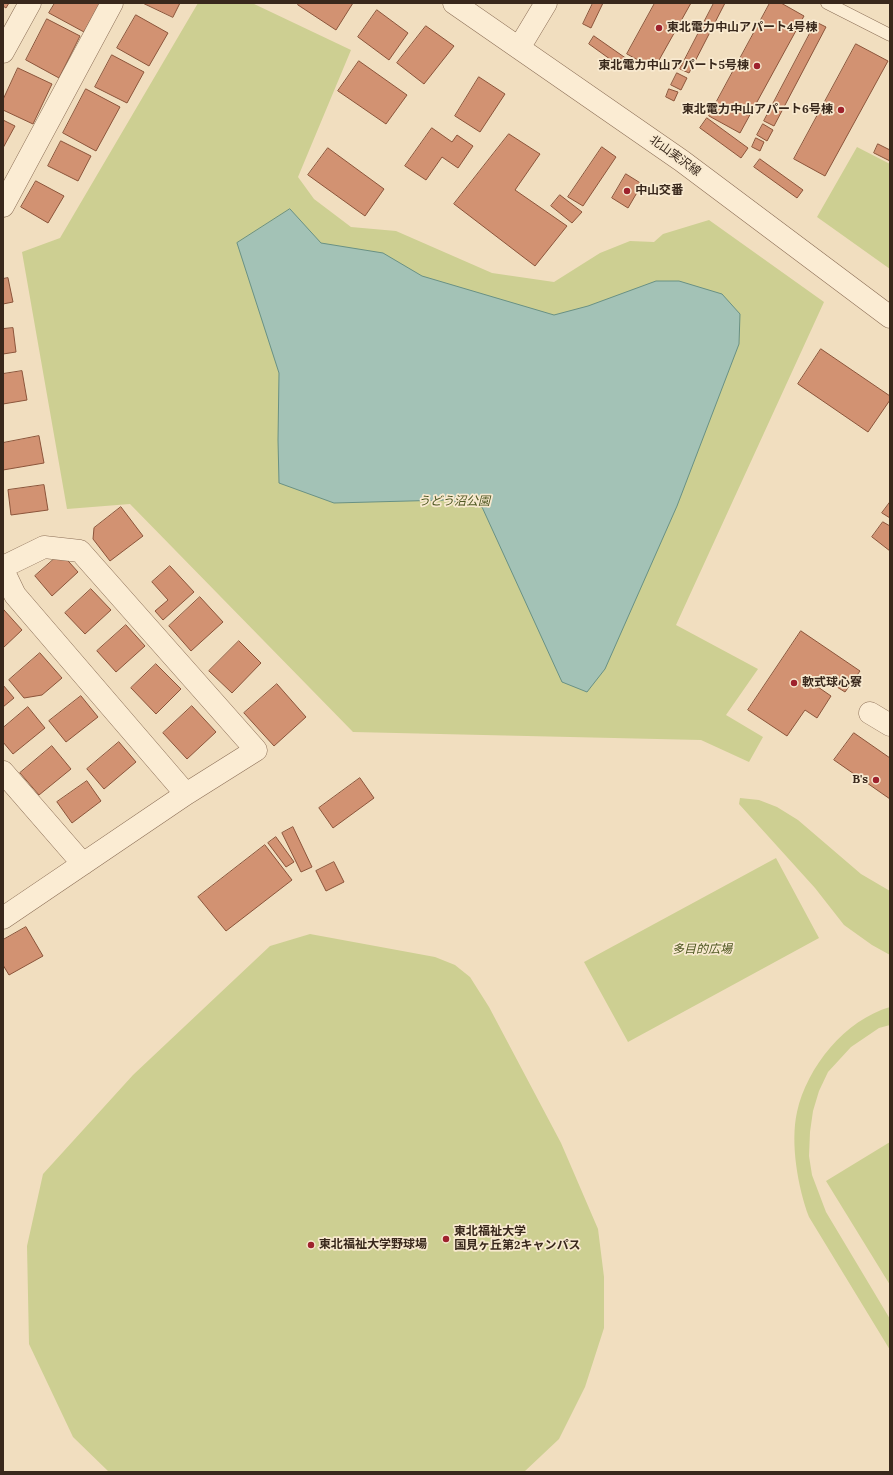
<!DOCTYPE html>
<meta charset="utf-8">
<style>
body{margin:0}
#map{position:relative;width:893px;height:1475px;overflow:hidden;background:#f1debf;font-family:Lora,serif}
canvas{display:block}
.frame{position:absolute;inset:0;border:4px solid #39281c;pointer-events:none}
</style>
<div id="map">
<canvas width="893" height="1475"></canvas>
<div class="frame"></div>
</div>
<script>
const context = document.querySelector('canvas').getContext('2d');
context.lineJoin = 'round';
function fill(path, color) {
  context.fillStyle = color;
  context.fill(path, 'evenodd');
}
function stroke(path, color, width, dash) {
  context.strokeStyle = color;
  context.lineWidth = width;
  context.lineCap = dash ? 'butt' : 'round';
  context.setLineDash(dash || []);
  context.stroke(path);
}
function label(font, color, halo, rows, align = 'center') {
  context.font = font + ' Lora,"Noto Sans JP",serif';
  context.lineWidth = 3.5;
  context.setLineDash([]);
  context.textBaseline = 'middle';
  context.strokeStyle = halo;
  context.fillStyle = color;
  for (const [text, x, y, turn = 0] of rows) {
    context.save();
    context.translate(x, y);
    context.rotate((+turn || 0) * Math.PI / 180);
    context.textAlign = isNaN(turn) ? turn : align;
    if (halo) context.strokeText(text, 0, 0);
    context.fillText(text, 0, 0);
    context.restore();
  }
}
const green = new Path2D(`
 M 198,3 L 252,3 L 351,50 L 298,177 L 314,199 L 351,227 L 396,231 L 492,273 L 554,282 L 600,253 L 630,241 L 654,242 L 663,234 L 709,220 L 824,302 L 676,625 L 758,669 L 726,715 L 763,737 L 749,762 L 701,740 L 353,732 L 130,504 L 67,509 L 22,252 L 60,238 Z
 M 857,147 L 890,164 L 890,269 L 817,217 Z
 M 740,798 L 759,800 L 777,807 L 798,820 L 861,874 L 890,891 L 890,955 L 872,945 L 844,925 L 815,888 L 739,804 Z
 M 776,858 L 819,938 L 628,1042 L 584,962 Z
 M 310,934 L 435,957 L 455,965 L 470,977 L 489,1007 L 561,1143 L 598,1229 L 604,1277 L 604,1328 L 585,1387 L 559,1439 L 524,1472 L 109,1472 L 73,1437 L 29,1344 L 27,1246 L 43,1174 L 133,1075 L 270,946 Z
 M 890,1007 L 890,1025 L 879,1028 L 851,1047 L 828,1072 L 819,1091 L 813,1111 L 810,1132 L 809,1156 L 812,1175 L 826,1212 L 890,1319 L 890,1350 L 809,1217 C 798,1188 790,1143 797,1112 C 807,1067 845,1020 890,1007 Z
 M 890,1142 L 890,1285 L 826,1181 Z`);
const water = new Path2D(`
 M 290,209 L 321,243 L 383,253 L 422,276 L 554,315 L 588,306 L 656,281 L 679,281 L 722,294 L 740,314 L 739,344 L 677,506 L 605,669 L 587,692 L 562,682 L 482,507 L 446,500 L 334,503 L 279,483 L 278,440 L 279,373 L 237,243 Z`);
const building = new Path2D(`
 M 3,3 L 9,3 L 6,8 L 3,6 Z
 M 55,3 L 100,3 L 84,32 L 49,13 Z
 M 143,3 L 180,3 L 173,17 Z
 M 299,3 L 353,3 L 336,30 L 298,5 Z
 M 593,3 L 603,3 L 591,28 L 583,24 Z
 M 655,3 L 691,3 L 654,69 L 627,54 Z
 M 714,3 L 725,3 L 689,73 L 680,69 Z
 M 770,3 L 781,3 L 804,16 L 740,133 L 709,116 Z
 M 377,10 L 408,33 L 389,60 L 358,37 Z
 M 136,15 L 168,33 L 149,66 L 117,48 Z
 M 47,19 L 80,36 L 59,78 L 26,60 Z
 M 816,22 L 826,27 L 774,126 L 764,121 Z
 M 426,26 L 454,46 L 424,84 L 397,63 Z
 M 594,36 L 627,59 L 621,67 L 589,44 Z
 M 856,44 L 888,61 L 825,176 L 794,159 Z
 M 112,55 L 144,72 L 127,103 L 95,87 Z
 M 359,61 L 407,95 L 386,124 L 338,91 Z
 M 18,68 L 52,84 L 33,124 L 3,110 L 3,100 Z
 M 677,73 L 687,78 L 681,90 L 671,85 Z
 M 479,77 L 505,94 L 480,132 L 455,116 Z
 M 86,89 L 120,107 L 96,151 L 63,133 Z
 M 669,89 L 678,92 L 674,101 L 666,97 Z
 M 707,118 L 748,148 L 741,158 L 700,128 Z
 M 3,120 L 15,126 L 3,148 Z
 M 763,124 L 773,130 L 767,141 L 757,135 Z
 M 432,128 L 452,142 L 457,135 L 473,146 L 458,168 L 442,157 L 426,180 L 405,166 Z
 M 509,134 L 540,154 L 515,190 L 567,226 L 535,266 L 454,204 Z
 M 756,138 L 764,142 L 760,151 L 752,147 Z
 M 61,141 L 91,156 L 78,181 L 48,166 Z
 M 878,144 L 890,150 L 890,161 L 874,153 Z
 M 602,147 L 616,157 L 583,206 L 568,197 Z
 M 328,148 L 384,189 L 365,216 L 308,175 Z
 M 760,159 L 803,190 L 797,198 L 754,167 Z
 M 626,174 L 642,184 L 628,208 L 612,198 Z
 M 36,181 L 64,196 L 48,223 L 21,207 Z
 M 560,195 L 582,212 L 572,223 L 551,206 Z
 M 8,278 L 13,302 L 3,304 L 3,279 Z
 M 13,328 L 16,352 L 3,354 L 3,329 Z
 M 821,349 L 890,396 L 890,400 L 868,432 L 798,384 Z
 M 22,371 L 27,400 L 3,404 L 3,374 Z
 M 39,436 L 44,463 L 3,470 L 3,443 Z
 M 44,485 L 48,510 L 11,515 L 8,490 Z
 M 890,502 L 890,518 L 882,513 Z
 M 121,507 L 143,536 L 110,561 L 93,539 L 94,528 Z
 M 883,522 L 890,526 L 890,551 L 872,537 Z
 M 61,553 L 78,572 L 52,596 L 35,576 Z
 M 170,566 L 194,592 L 163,620 L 155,611 L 168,600 L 152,582 Z
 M 91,589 L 111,610 L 85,634 L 65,613 Z
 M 200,597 L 223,622 L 191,651 L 169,626 Z
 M 4,610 L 22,630 L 3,648 L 3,612 Z
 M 126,625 L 145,646 L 116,672 L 97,651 Z
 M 801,631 L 860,671 L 845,692 L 824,679 L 818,687 L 831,696 L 817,718 L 805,710 L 787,736 L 748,710 Z
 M 239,641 L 261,663 L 232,693 L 209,671 Z
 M 40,653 L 62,678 L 42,695 L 24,698 L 9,680 Z
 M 156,664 L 181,689 L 156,714 L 131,688 Z
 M 277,684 L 306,717 L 274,746 L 244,713 Z
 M 3,685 L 14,698 L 3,707 Z
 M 81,696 L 98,717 L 66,742 L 49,721 Z
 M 192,706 L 216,732 L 187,759 L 163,733 Z
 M 28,707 L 45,728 L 13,754 L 3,742 L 3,728 Z
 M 854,733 L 890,758 L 890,799 L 834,760 Z
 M 119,742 L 136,762 L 104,789 L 87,769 Z
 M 52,746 L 71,769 L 39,795 L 20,773 Z
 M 360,778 L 374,798 L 333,828 L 319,808 Z
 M 87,781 L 101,801 L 72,823 L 57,802 Z
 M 293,827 L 312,867 L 301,872 L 282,833 Z
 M 276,837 L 294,862 L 286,867 L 268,843 Z
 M 265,845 L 292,880 L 226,931 L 198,897 Z
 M 334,862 L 344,882 L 326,891 L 316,871 Z
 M 26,927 L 43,956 L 9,975 L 3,965 L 3,940 Z`);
const service = new Path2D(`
 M 827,3 L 890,35`);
const minor = new Path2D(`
 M 3,52 L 30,3
 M 3,206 L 112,3
 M 3,567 L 44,547 L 80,551 L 256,750 L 186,794 L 3,918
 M 3,570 L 15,595 L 186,794
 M 870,713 L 890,725
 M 3,772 L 83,864`);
const tertiary = new Path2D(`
 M 454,3 L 682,161 L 890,317
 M 519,48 L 546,3`);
const markers = [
 [659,28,4,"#9e222d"],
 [757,66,4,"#9e222d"],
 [841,110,4,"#9e222d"],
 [627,191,4,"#9e222d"],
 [794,683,4,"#9e222d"],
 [876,780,4,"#9e222d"],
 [446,1239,4,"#9e222d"],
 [311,1245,4,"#9e222d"]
];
const poiNames = [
 ["東北電力中山アパート4号棟",667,28],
 ["東北電力中山アパート5号棟",749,66,"right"],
 ["東北電力中山アパート6号棟",833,110,"right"],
 ["中山交番",635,191],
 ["軟式球心寮",802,683],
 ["B's",868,780,"right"],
 ["東北福祉大学",454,1232],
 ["国見ヶ丘第2キャンパス",454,1246],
 ["東北福祉大学野球場",319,1245]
];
const streetNames = [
 ["北山実沢線",675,156,36]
];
const parkNames = [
 ["うどう沼公園",454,502],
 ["多目的広場",702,950]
];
fill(green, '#cdcf92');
fill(water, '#a3c2b6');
stroke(water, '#699184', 1);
fill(building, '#d29272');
stroke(building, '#8b543a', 1);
stroke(service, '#8b6e56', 13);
stroke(minor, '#8b6e56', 23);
stroke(tertiary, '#8b6e56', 23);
stroke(service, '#fbecd3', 12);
stroke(minor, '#fbecd3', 22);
stroke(tertiary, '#fbecd3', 22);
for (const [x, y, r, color] of markers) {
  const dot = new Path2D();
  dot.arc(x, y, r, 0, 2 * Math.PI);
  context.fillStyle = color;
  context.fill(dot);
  stroke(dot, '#f8e9cf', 1.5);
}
label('bold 12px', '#39281c', '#f8e9cf', poiNames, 'left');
label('12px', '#39281c', '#f8e9cf', streetNames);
label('italic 12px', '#4e5721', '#f8e9cf', parkNames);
</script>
